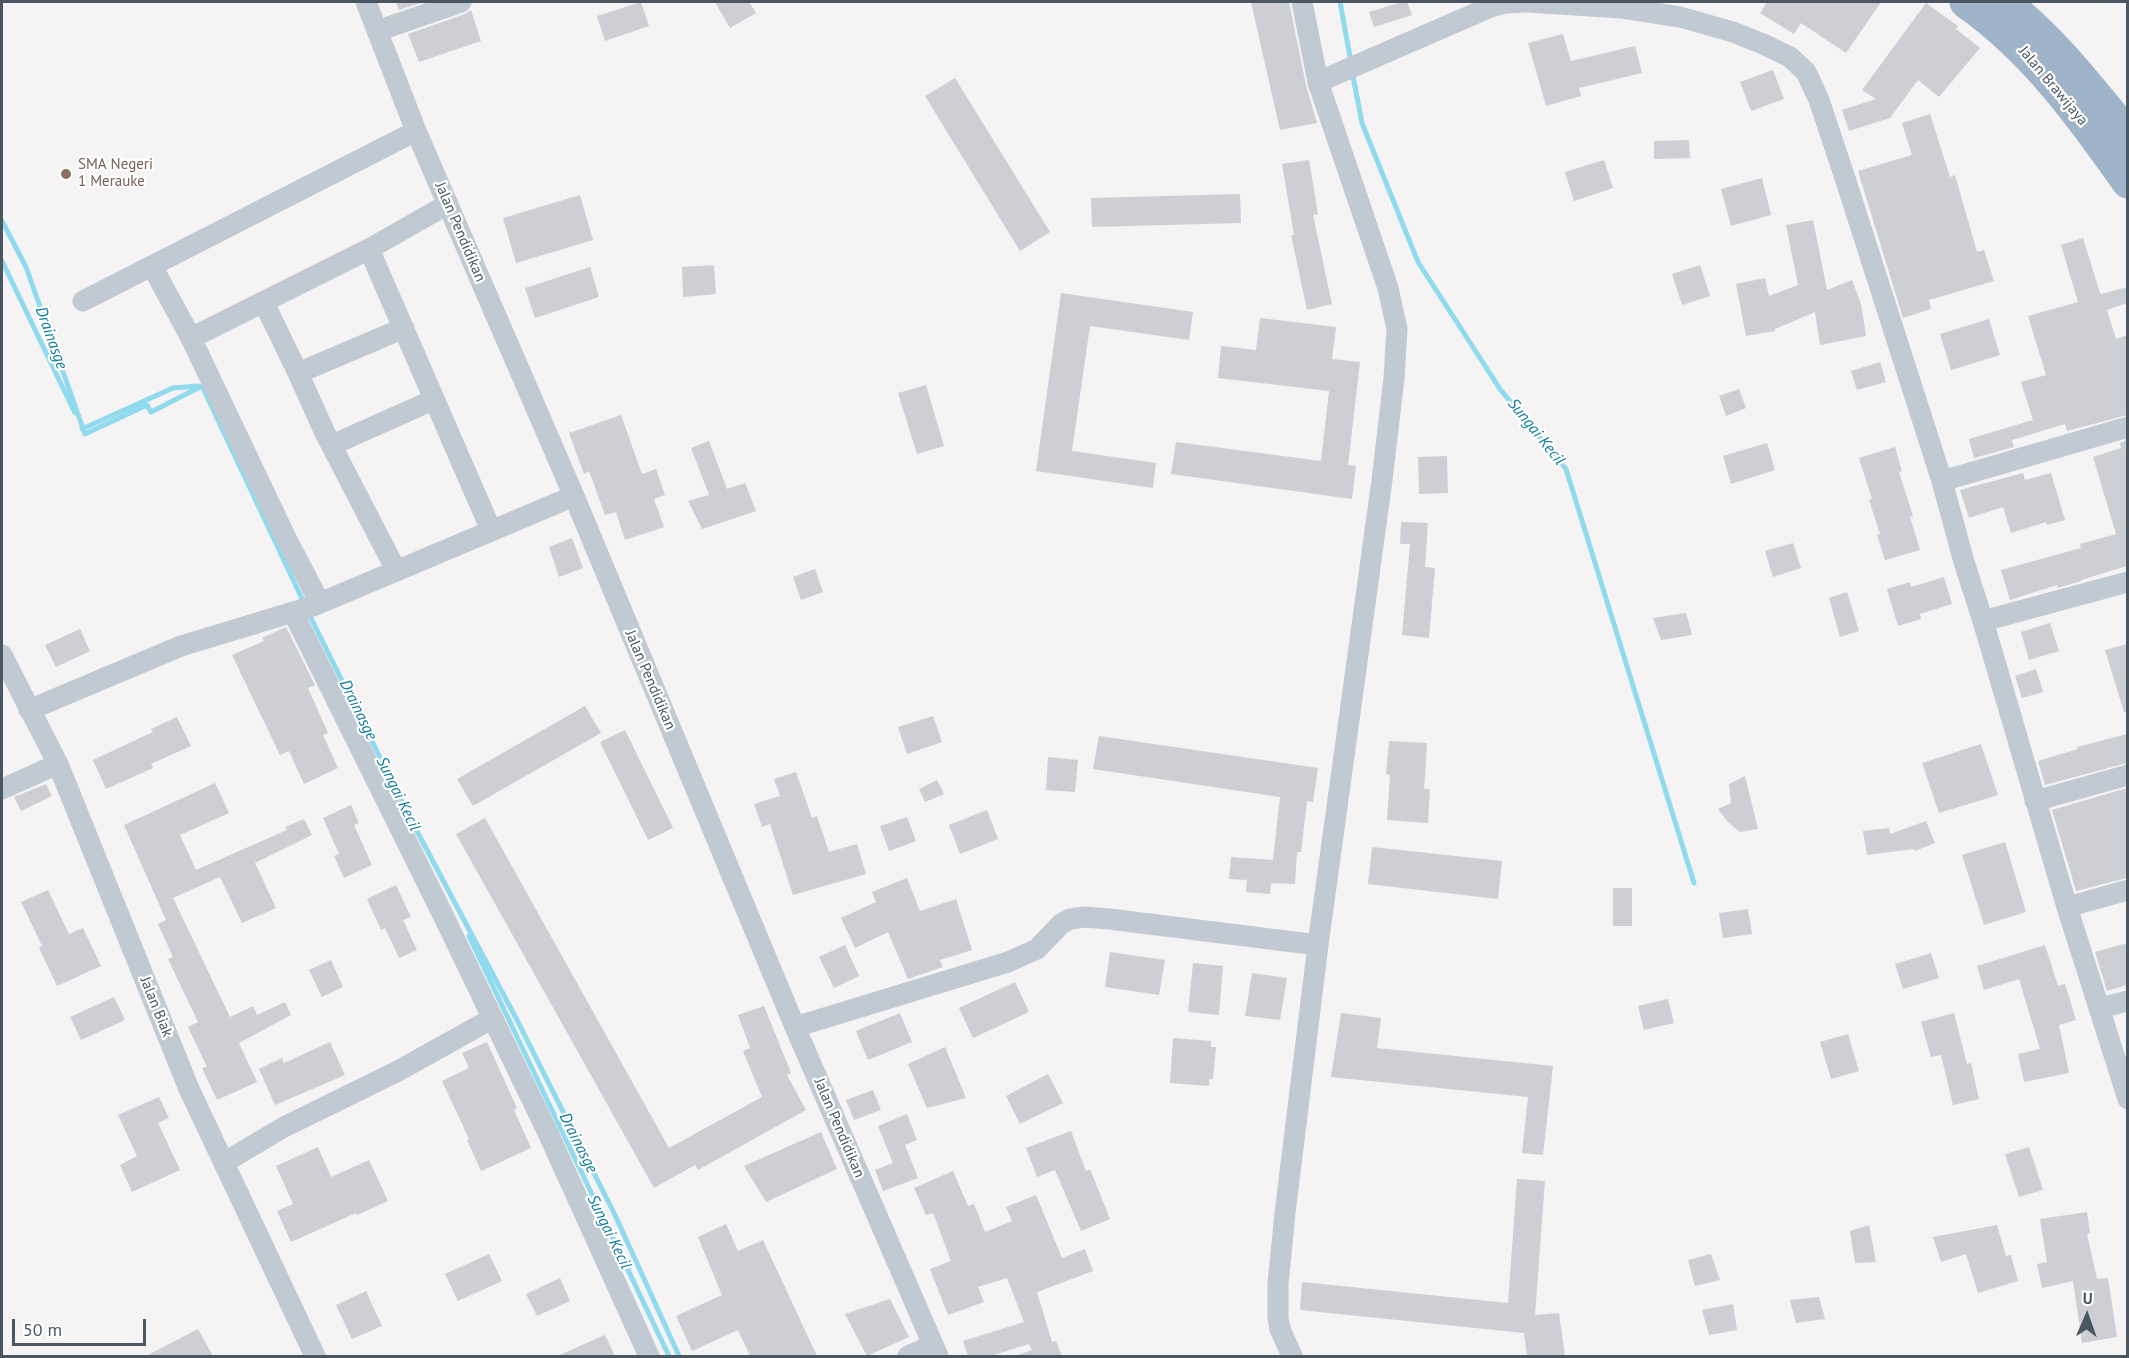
<!DOCTYPE html>
<style>
body{margin:0}
#map{position:relative;width:2129px;height:1358px;overflow:hidden;background:#f5f3f3;font-family:"PT Sans",sans-serif}
canvas{display:block}
.frame{position:absolute;inset:0;border:3px solid #4a5661;pointer-events:none}
.north{position:absolute;left:2057px;top:1286px;width:60px;height:60px;-webkit-text-stroke:4px #fff;paint-order:stroke;rotate:2deg;font-size:16px;font-weight:700;line-height:24px;text-align:center;color:#4a5661}
.north::after{content:'';display:block;margin:auto;width:21px;height:27px;background:#4a5661;clip-path:polygon(50% 0,100% 100%,50% 72%,0 100%)}
.scale{position:absolute;left:12px;top:1319px;width:134px;height:27px;box-sizing:border-box;border:3px solid #4a5661;border-top:0;padding-left:8px;font-size:18px;line-height:21px;white-space:nowrap;color:#4a5661;-webkit-text-stroke:4px #fff;paint-order:stroke}
</style>
<div id="map">
<canvas width="2129" height="1358"></canvas>
<div class="frame"></div>
<div class="north">U</div>
<div class="scale">50 m</div>
</div>
<script>
const context = document.querySelector('canvas').getContext('2d');
context.lineJoin = 'round';
function stroke(path, color, width, dash) {
  context.strokeStyle = color;
  context.lineWidth = width;
  context.lineCap = dash ? 'butt' : 'round';
  context.setLineDash(dash || []);
  context.stroke(path);
}
function fill(path, color) {
  context.fillStyle = color;
  context.fill(path, 'evenodd');
}
function label(font, color, halo, rows, align = 'center') {
  context.font = font + ' "PT Sans",sans-serif';
  context.lineWidth = 4.5;
  context.setLineDash([]);
  context.textBaseline = 'middle';
  context.strokeStyle = halo;
  context.fillStyle = color;
  for (const [text, x, y, turn = 0] of rows) {
    context.save();
    context.translate(x, y);
    context.rotate((+turn || 0) * Math.PI / 180);
    context.textAlign = isNaN(turn) ? turn : align;
    if (halo) context.strokeText(text, 0, 0);
    context.fillText(text, 0, 0);
    context.restore();
  }
}
const stream = new Path2D(`
 M 1340,2 L 1351,62
 M 1352,71 L 1362,123 L 1418,262 L 1500,389 L 1566,469 L 1694,883
 M 2,221 L 26,267 L 85,434 L 147,405 L 151,412 L 202,386 L 304,603
 M 2,261 L 75,413
 M 82,427 L 82,429 L 173,388 L 198,386
 M 308,612 L 410,818 L 517,1020 L 615,1215 L 679,1356
 M 469,936 L 669,1356`);
const building = new Path2D(`
 M 396,2 L 423,2 L 399,10 Z
 M 641,2 L 649,26 L 605,41 L 597,16 Z
 M 715,2 L 749,2 L 756,13 L 730,28 Z
 M 1251,2 L 1289,2 L 1306,85 L 1317,123 L 1280,130 Z
 M 1402,2 L 1407,2 L 1412,15 L 1374,27 L 1369,12 Z
 M 1767,2 L 1881,2 L 1846,53 L 1801,23 L 1794,34 L 1760,13 Z
 M 1926,3 L 1958,26 L 1956,29 L 1980,48 L 1939,97 L 1918,80 L 1890,118 L 1849,131 L 1842,110 L 1876,99 L 1862,90 Z
 M 471,10 L 481,41 L 419,62 L 408,34 L 465,14 Z
 M 1563,34 L 1571,61 L 1635,46 L 1642,73 L 1579,88 L 1581,96 L 1546,106 L 1528,43 Z
 M 1773,70 L 1784,99 L 1751,111 L 1740,82 Z
 M 955,78 L 1050,232 L 1020,251 L 925,96 Z
 M 1930,114 L 1950,177 L 1955,175 L 1977,252 L 1984,250 L 1994,281 L 1929,300 L 1931,309 L 1903,318 L 1858,171 L 1912,155 L 1902,123 Z
 M 1689,140 L 1690,158 L 1654,159 L 1654,141 Z
 M 1309,160 L 1318,214 L 1313,215 L 1332,304 L 1307,310 L 1291,235 L 1294,235 L 1282,164 Z
 M 1604,160 L 1613,188 L 1574,201 L 1565,172 Z
 M 1762,178 L 1771,215 L 1731,226 L 1721,189 Z
 M 1240,194 L 1241,223 L 1092,227 L 1091,198 Z
 M 580,195 L 593,240 L 516,263 L 503,218 Z
 M 1813,220 L 1827,290 L 1852,280 L 1861,304 L 1866,336 L 1820,345 L 1815,312 L 1775,329 L 1775,331 L 1746,336 L 1736,284 L 1765,278 L 1769,296 L 1798,285 L 1786,225 Z
 M 2083,238 L 2100,293 L 2102,294 L 2127,287 L 2127,303 L 2107,310 L 2116,339 L 2127,335 L 2127,415 L 2067,431 L 2065,424 L 2012,440 L 2014,447 L 1974,458 L 1969,439 L 2033,420 L 2021,382 L 2046,375 L 2028,316 L 2078,302 L 2061,245 Z
 M 714,265 L 716,294 L 683,297 L 682,267 Z
 M 1700,265 L 1710,296 L 1682,305 L 1672,274 Z
 M 590,267 L 599,297 L 535,318 L 525,288 Z
 M 1061,293 L 1193,312 L 1189,340 L 1090,326 L 1072,451 L 1156,463 L 1153,488 L 1036,471 Z
 M 1260,318 L 1336,327 L 1332,359 L 1360,362 L 1348,465 L 1356,466 L 1352,499 L 1171,474 L 1176,442 L 1321,461 L 1329,391 L 1218,378 L 1221,346 L 1256,350 Z
 M 1989,319 L 2000,355 L 1951,370 L 1940,334 Z
 M 1880,362 L 1886,382 L 1857,390 L 1851,371 Z
 M 926,385 L 944,446 L 917,454 L 898,393 Z
 M 1739,389 L 1746,408 L 1726,416 L 1719,396 Z
 M 621,415 L 642,474 L 656,469 L 665,495 L 654,499 L 664,527 L 625,540 L 616,512 L 605,515 L 589,471 L 584,474 L 569,433 Z
 M 2127,440 L 2127,566 L 2081,580 L 2081,581 L 2058,588 L 2057,585 L 2010,600 L 2001,570 L 2081,548 L 2080,544 L 2116,534 L 2093,457 L 2121,448 L 2120,443 Z
 M 709,441 L 727,489 L 745,483 L 756,511 L 702,529 L 688,501 L 709,495 L 691,448 Z
 M 1767,443 L 1775,470 L 1731,484 L 1723,456 Z
 M 1895,447 L 1902,471 L 1899,472 L 1913,516 L 1910,517 L 1920,550 L 1885,560 L 1877,535 L 1880,534 L 1869,500 L 1872,499 L 1859,458 Z
 M 1447,456 L 1448,493 L 1419,494 L 1418,457 Z
 M 2023,473 L 2025,480 L 2051,473 L 2065,520 L 2047,525 L 2046,522 L 2011,533 L 2003,507 L 1969,518 L 1960,490 Z
 M 1401,522 L 1428,523 L 1425,567 L 1435,568 L 1429,638 L 1402,635 L 1410,544 L 1400,544 Z
 M 572,538 L 583,568 L 559,577 L 549,547 Z
 M 1793,543 L 1801,568 L 1773,577 L 1765,551 Z
 M 815,569 L 823,592 L 801,600 L 793,577 Z
 M 1944,577 L 1952,604 L 1920,614 L 1921,619 L 1898,626 L 1887,589 L 1910,582 L 1911,587 Z
 M 1847,592 L 1859,631 L 1840,637 L 1829,598 Z
 M 1686,613 L 1692,635 L 1661,640 L 1653,618 Z
 M 2050,623 L 2059,651 L 2029,660 L 2021,632 Z
 M 286,627 L 315,685 L 308,688 L 328,733 L 323,735 L 338,768 L 304,784 L 289,751 L 280,755 L 232,655 L 264,641 L 262,638 Z
 M 80,629 L 90,651 L 56,667 L 45,645 Z
 M 2127,644 L 2127,712 L 2124,712 L 2105,650 Z
 M 2036,669 L 2043,692 L 2022,698 L 2015,676 Z
 M 585,706 L 601,733 L 473,806 L 457,779 Z
 M 933,716 L 942,742 L 907,754 L 898,727 Z
 M 177,717 L 191,746 L 151,764 L 153,768 L 106,789 L 93,760 L 153,732 L 151,729 Z
 M 625,730 L 673,828 L 648,840 L 600,742 Z
 M 2127,734 L 2127,763 L 2045,785 L 2038,761 L 2078,749 L 2077,747 Z
 M 1099,736 L 1318,768 L 1313,802 L 1307,801 L 1301,852 L 1297,852 L 1295,884 L 1271,883 L 1270,894 L 1246,892 L 1247,880 L 1229,879 L 1231,857 L 1273,860 L 1280,797 L 1093,769 Z
 M 1389,741 L 1427,743 L 1424,789 L 1430,789 L 1428,823 L 1387,820 L 1390,775 L 1386,774 Z
 M 1981,744 L 1998,795 L 1939,813 L 1922,763 Z
 M 1048,757 L 1078,760 L 1075,792 L 1046,790 Z
 M 796,772 L 812,818 L 817,816 L 829,852 L 857,844 L 866,874 L 793,895 L 770,824 L 762,827 L 754,804 L 780,796 L 774,779 Z
 M 1745,776 L 1758,829 L 1740,832 L 1728,822 L 1718,809 L 1731,803 L 1729,784 Z
 M 937,780 L 944,794 L 925,802 L 919,789 Z
 M 215,783 L 229,813 L 180,835 L 196,870 L 287,830 L 285,827 L 304,819 L 312,835 L 255,863 L 276,908 L 242,923 L 220,877 L 173,898 L 230,1017 L 253,1006 L 257,1015 L 285,1002 L 291,1015 L 239,1043 L 257,1082 L 217,1100 L 202,1068 L 207,1067 L 188,1027 L 198,1022 L 168,959 L 173,957 L 158,924 L 166,920 L 124,825 Z
 M 46,784 L 52,796 L 21,811 L 14,797 Z
 M 2127,788 L 2127,878 L 2076,891 L 2052,810 Z
 M 351,805 L 359,823 L 354,825 L 372,865 L 344,878 L 334,856 L 339,854 L 323,818 Z
 M 987,810 L 998,839 L 960,854 L 949,825 Z
 M 907,817 L 916,841 L 889,851 L 880,826 Z
 M 485,818 L 669,1148 L 762,1097 L 743,1051 L 750,1048 L 738,1015 L 764,1006 L 791,1073 L 787,1075 L 806,1110 L 698,1170 L 695,1165 L 654,1188 L 456,834 Z
 M 1926,821 L 1935,843 L 1915,851 L 1914,849 L 1867,855 L 1863,831 L 1889,828 L 1890,834 Z
 M 2005,842 L 2026,912 L 1984,925 L 1962,855 Z
 M 1372,847 L 1502,861 L 1498,899 L 1368,884 Z
 M 907,878 L 920,911 L 956,899 L 972,950 L 940,960 L 943,967 L 908,979 L 888,932 L 855,948 L 841,918 L 876,902 L 872,892 Z
 M 396,885 L 411,917 L 403,920 L 417,950 L 399,958 L 385,928 L 381,930 L 367,899 Z
 M 1613,888 L 1632,888 L 1632,926 L 1613,926 Z
 M 48,890 L 69,934 L 83,928 L 101,966 L 57,986 L 39,948 L 42,946 L 21,902 Z
 M 1748,909 L 1752,934 L 1723,938 L 1719,913 Z
 M 2127,943 L 2127,985 L 2107,991 L 2095,952 Z
 M 845,945 L 859,976 L 834,988 L 819,957 Z
 M 2045,945 L 2058,986 L 2065,984 L 2076,1020 L 2059,1025 L 2069,1073 L 2024,1082 L 2018,1054 L 2040,1049 L 2019,979 L 1984,990 L 1977,966 Z
 M 1110,952 L 1165,960 L 1159,995 L 1105,987 Z
 M 1931,953 L 1939,978 L 1903,989 L 1895,964 Z
 M 331,960 L 343,987 L 322,997 L 309,970 Z
 M 1193,963 L 1223,966 L 1219,1015 L 1188,1012 Z
 M 1252,973 L 1287,978 L 1280,1020 L 1245,1016 Z
 M 1015,982 L 1029,1012 L 973,1038 L 959,1008 Z
 M 114,997 L 125,1020 L 81,1040 L 70,1017 Z
 M 1668,999 L 1674,1023 L 1644,1030 L 1638,1006 Z
 M 900,1013 L 912,1042 L 868,1060 L 856,1031 Z
 M 1341,1013 L 1381,1018 L 1377,1048 L 1553,1066 L 1543,1155 L 1522,1153 L 1528,1097 L 1331,1077 Z
 M 1954,1013 L 1967,1064 L 1971,1063 L 1979,1099 L 1953,1105 L 1941,1055 L 1931,1057 L 1921,1022 Z
 M 1848,1034 L 1859,1071 L 1831,1079 L 1820,1042 Z
 M 1173,1038 L 1211,1041 L 1211,1047 L 1216,1047 L 1213,1079 L 1209,1079 L 1209,1086 L 1170,1083 Z
 M 330,1042 L 345,1075 L 275,1105 L 259,1069 L 282,1058 L 284,1063 Z
 M 487,1042 L 517,1108 L 514,1110 L 531,1148 L 481,1171 L 467,1140 L 469,1139 L 442,1081 L 469,1068 L 462,1053 Z
 M 945,1047 L 966,1098 L 927,1108 L 908,1064 Z
 M 1048,1074 L 1063,1103 L 1020,1124 L 1006,1096 Z
 M 873,1090 L 881,1110 L 854,1120 L 846,1100 Z
 M 159,1097 L 169,1118 L 158,1123 L 180,1170 L 132,1192 L 120,1165 L 137,1156 L 118,1115 Z
 M 907,1114 L 917,1140 L 905,1145 L 918,1178 L 883,1191 L 875,1170 L 893,1163 L 878,1126 Z
 M 1071,1131 L 1086,1171 L 1090,1169 L 1110,1219 L 1081,1231 L 1055,1170 L 1037,1177 L 1026,1148 Z
 M 821,1132 L 837,1169 L 766,1202 L 744,1166 Z
 M 318,1147 L 331,1177 L 369,1160 L 388,1201 L 357,1215 L 356,1213 L 291,1242 L 277,1211 L 293,1204 L 276,1166 Z
 M 2029,1147 L 2043,1190 L 2019,1197 L 2005,1154 Z
 M 953,1171 L 968,1206 L 974,1204 L 985,1232 L 1012,1221 L 1006,1207 L 1036,1195 L 1062,1258 L 1085,1249 L 1093,1271 L 1037,1292 L 1052,1342 L 1056,1341 L 1062,1356 L 1018,1356 L 1018,1355 L 1032,1350 L 1029,1344 L 991,1356 L 968,1356 L 963,1341 L 1024,1322 L 1007,1278 L 978,1287 L 984,1302 L 948,1315 L 930,1269 L 951,1261 L 933,1213 L 926,1215 L 914,1188 Z
 M 1517,1179 L 1545,1181 L 1535,1315 L 1559,1313 L 1565,1356 L 1527,1356 L 1524,1333 L 1300,1310 L 1302,1282 L 1508,1303 Z
 M 2087,1212 L 2090,1233 L 2087,1234 L 2097,1279 L 2108,1278 L 2117,1337 L 2082,1343 L 2073,1281 L 2042,1288 L 2037,1264 L 2047,1262 L 2040,1219 Z
 M 726,1224 L 738,1251 L 763,1240 L 817,1356 L 750,1356 L 738,1330 L 692,1351 L 676,1316 L 722,1295 L 698,1237 Z
 M 1869,1225 L 1876,1262 L 1855,1263 L 1850,1231 Z
 M 1997,1225 L 2006,1256 L 2011,1255 L 2018,1281 L 1978,1293 L 1966,1254 L 1941,1262 L 1933,1237 Z
 M 489,1254 L 502,1281 L 458,1301 L 445,1274 Z
 M 1711,1254 L 1720,1280 L 1695,1286 L 1688,1260 Z
 M 560,1278 L 570,1301 L 537,1316 L 526,1294 Z
 M 366,1291 L 382,1326 L 352,1339 L 336,1305 Z
 M 1819,1297 L 1825,1319 L 1796,1323 L 1790,1300 Z
 M 890,1299 L 909,1337 L 867,1356 L 845,1314 Z
 M 1733,1304 L 1737,1330 L 1709,1335 L 1702,1310 Z
 M 198,1329 L 213,1356 L 146,1356 Z
 M 605,1335 L 615,1356 L 557,1356 Z`);
const minor = new Path2D(`
 M 366,2 L 416,131 L 574,496 L 795,1027 L 938,1356
 M 1527,2 L 1622,8 L 1680,17 L 1733,32 L 1763,44 L 1790,57 L 1806,72 L 1819,100 L 1845,178 L 1942,481 L 1964,562 L 1983,621 L 2067,907 L 2128,1099
 M 377,31 L 461,2
 M 1318,82 L 1488,8 L 1506,3 L 1525,2
 M 369,249 L 491,530
 M 152,266 L 191,338 L 285,536 L 320,603
 M 83,301 L 416,131
 M 264,303 L 298,373 L 325,433 L 396,570
 M 191,338 L 369,249 L 448,204
 M 298,373 L 404,328
 M 332,445 L 433,400
 M 1942,481 L 2128,427
 M 293,612 L 443,915 L 548,1133 L 649,1356
 M 1983,621 L 2128,582
 M 2,655 L 58,764 L 189,1089 L 315,1356
 M 29,710 L 181,646 L 313,606 L 574,496
 M 2,789 L 58,764
 M 2035,801 L 2128,775
 M 2067,907 L 2128,890
 M 2100,1008 L 2128,1001
 M 795,1027 L 1008,962 L 1037,949 L 1061,924 L 1070,919 L 1085,917 L 1109,919 L 1318,945
 M 225,1162 L 284,1127 L 398,1071 L 493,1018
 M 908,1356 L 933,1345
 M 1292,1356 L 1280,1329 L 1278,1318 L 1278,1284 L 1285,1213 L 1318,945 L 1382,480 L 1394,378 L 1397,329 L 1388,288 L 1318,82 L 1302,2`);
const trunk = new Path2D(`
 M 1966,2 C 2034,50 2080,114 2128,182
 M 2005,3 C 2053,40 2089,88 2128,135`);
const markers = [
 [66,174,6,"#8d6e63"]
];
const streetNames = [
 ["Jalan Brawijaya",2053,86,50],
 ["Jalan Pendidikan",460,232,67],
 ["Jalan Pendidikan",650,680,67],
 ["Jalan Biak",156,1007,68],
 ["Jalan Pendidikan",839,1128,67]
];
const educationNames = [
 ["SMA Negeri",78,165],
 ["1 Merauke",78,182]
];
const waterNames = [
 ["Drainasge",51,338,70],
 ["Sungai Kecil",1536,432,51],
 ["Drainasge",358,710,64],
 ["Sungai Kecil",398,794,64],
 ["Drainasge",578,1143,63],
 ["Sungai Kecil",609,1232,64]
];
stroke(stream, '#90daee', 5);
fill(building, '#cdcfd5');
stroke(minor, '#c1cad2', 21);
stroke(trunk, '#9fb4c9', 33);
for (const [x, y, r, color] of markers) {
  const dot = new Path2D();
  dot.arc(x, y, r, 0, 2 * Math.PI);
  context.fillStyle = color;
  context.fill(dot);
  stroke(dot, '#fff', 2);
}
label('15px', '#4a5661', '#fff', streetNames);
label('15px', '#785e54', '#fff', educationNames, 'left');
label('italic 16px', '#0c7c9b', '#fff', waterNames);
</script>
